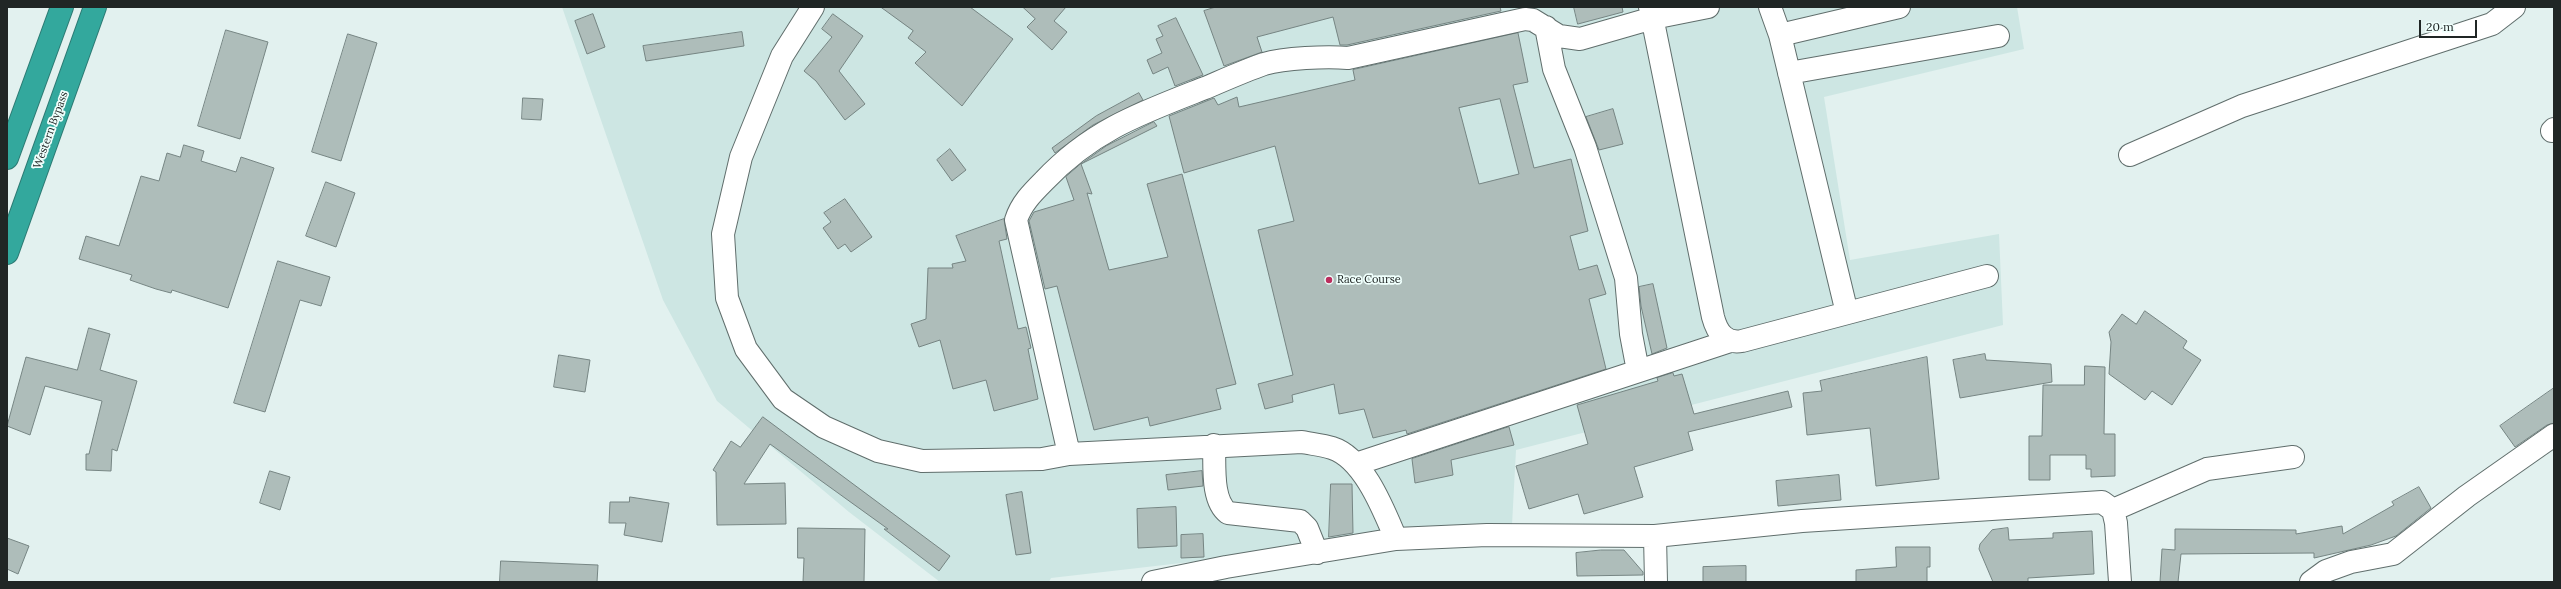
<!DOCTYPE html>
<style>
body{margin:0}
#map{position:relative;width:2561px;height:589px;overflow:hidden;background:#e2f1ef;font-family:Lora,serif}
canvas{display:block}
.frame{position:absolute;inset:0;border:8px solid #202625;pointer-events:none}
.scale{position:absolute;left:2419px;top:20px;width:58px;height:18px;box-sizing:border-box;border:2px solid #202625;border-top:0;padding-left:5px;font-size:12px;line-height:14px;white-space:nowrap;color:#202625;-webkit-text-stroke:3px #effffc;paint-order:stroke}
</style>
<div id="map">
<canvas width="2561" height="589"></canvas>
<div class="frame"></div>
<div class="scale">20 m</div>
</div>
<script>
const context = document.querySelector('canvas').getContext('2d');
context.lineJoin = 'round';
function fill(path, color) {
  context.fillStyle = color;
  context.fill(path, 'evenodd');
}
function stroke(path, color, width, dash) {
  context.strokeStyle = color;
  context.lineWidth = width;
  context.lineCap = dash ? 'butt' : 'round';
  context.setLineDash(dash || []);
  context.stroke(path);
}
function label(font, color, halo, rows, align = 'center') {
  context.font = font + ' Lora,serif';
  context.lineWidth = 3.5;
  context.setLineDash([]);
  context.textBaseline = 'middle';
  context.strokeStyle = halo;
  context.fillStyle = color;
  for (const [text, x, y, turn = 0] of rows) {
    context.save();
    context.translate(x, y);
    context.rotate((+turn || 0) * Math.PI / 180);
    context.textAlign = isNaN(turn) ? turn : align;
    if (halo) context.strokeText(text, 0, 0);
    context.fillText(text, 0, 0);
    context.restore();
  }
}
const built = new Path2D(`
 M 562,7 L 2017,7 L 2024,49 L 1824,97 L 1850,260 L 1999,234 L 2003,325 L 1516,450 L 1512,525 L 1051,578 L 1049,582 L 940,582 L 849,512 L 717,401 L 663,300 Z`);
const building = new Path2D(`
 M 881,7 L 970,7 L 1013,39 L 962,106 L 915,63 L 926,52 L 908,38 L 913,31 Z
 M 1023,7 L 1066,7 L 1054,21 L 1067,32 L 1052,50 L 1027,27 L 1035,19 Z
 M 1216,7 L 1500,7 L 1501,11 L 1347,45 L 1340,45 L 1333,17 L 1257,37 L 1262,52 L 1224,66 L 1204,11 Z
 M 1574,7 L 1622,7 L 1623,12 L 1578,24 Z
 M 593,14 L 605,47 L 587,54 L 575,21 Z
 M 833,14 L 863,36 L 839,71 L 865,104 L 845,120 L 816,81 L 804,71 L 832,37 L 822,29 Z
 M 1176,18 L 1203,75 L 1175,86 L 1168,67 L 1153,74 L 1147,60 L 1162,53 L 1156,39 L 1163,36 L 1158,26 Z
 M 226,30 L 268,42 L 240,139 L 198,126 Z
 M 742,32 L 744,46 L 646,61 L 643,46 Z
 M 1518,33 L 1528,82 L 1513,85 L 1534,168 L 1571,159 L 1588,231 L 1570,236 L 1579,270 L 1597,265 L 1606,294 L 1589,299 L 1606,369 L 1407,434 L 1406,430 L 1373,438 L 1364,409 L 1339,414 L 1334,384 L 1292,395 L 1293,402 L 1265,409 L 1258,384 L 1293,375 L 1258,230 L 1294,221 L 1275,146 L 1184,173 L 1169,116 L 1214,98 L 1218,105 L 1237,97 L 1239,107 L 1355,80 L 1353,70 ZM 1500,99 L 1519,174 L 1479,184 L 1459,108 Z
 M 348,34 L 377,43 L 341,161 L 312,152 Z
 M 1139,93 L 1143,100 L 1093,125 L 1055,153 L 1052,148 L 1096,116 Z
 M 523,98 L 543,99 L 541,120 L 522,119 Z
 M 1613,109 L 1623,144 L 1599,150 L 1586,117 Z
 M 1154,122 L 1157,126 L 1081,164 L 1106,146 Z
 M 184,145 L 204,151 L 201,161 L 236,172 L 241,157 L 274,168 L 228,308 L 172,290 L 171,293 L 156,289 L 130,280 L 132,275 L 79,259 L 86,236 L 119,246 L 141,176 L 159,181 L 167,153 L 180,157 Z
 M 950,149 L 966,170 L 952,181 L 937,160 Z
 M 1081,164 L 1092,194 L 1087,193 L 1109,270 L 1168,257 L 1147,184 L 1182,174 L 1236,384 L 1216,389 L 1221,409 L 1150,426 L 1148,417 L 1094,430 L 1057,286 L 1045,289 L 1029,221 L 1034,212 L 1074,200 L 1066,177 Z
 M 326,182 L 355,193 L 336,247 L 306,236 Z
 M 845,199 L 872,237 L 851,252 L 845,244 L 838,249 L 823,228 L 831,222 L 824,213 Z
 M 1004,219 L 1007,239 L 999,241 L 1018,329 L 1026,327 L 1031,348 L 1028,349 L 1038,399 L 994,411 L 986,380 L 953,389 L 940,340 L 919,347 L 911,324 L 926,319 L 928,268 L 953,268 L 952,264 L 966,261 L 956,236 Z
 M 278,261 L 330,277 L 321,306 L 300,300 L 265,412 L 234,403 Z
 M 1653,284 L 1667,348 L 1652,354 L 1641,306 L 1639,287 Z
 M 2145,311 L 2187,341 L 2183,348 L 2201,360 L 2172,405 L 2152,391 L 2145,400 L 2109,374 L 2111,342 L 2109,332 L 2122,314 L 2136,324 Z
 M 89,328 L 110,334 L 100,370 L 137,381 L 117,451 L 112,449 L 111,471 L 86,470 L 86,454 L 89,454 L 102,401 L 45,386 L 30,435 L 7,426 L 26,357 L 77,370 Z
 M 1985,354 L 1986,360 L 2051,364 L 2052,382 L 1960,398 L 1953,360 Z
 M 559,355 L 590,360 L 585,392 L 554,387 Z
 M 1927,357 L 1939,479 L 1876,486 L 1870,428 L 1807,435 L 1803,393 L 1822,391 L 1820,381 Z
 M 2085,366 L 2105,367 L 2104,434 L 2115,434 L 2115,476 L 2091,477 L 2091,469 L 2086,469 L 2086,455 L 2050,455 L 2050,480 L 2029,480 L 2029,436 L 2042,436 L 2043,385 L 2084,385 Z
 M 1673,373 L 1674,376 L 1682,374 L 1694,414 L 1788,391 L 1792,407 L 1688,432 L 1693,450 L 1634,467 L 1643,497 L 1584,514 L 1578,494 L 1529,509 L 1516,466 L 1588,444 L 1577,405 L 1658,381 L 1657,378 Z
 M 2554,388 L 2554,423 L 2547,425 L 2515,447 L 2500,426 Z
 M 763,417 L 950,556 L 939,571 L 884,529 L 888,529 L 770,444 L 744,484 L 785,483 L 786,524 L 717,525 L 716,472 L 713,470 L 731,441 L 740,447 Z
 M 1509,427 L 1514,445 L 1451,460 L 1453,475 L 1415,483 L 1412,459 Z
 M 270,471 L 290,477 L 280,510 L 260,503 Z
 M 1202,471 L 1203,486 L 1168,490 L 1166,475 Z
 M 1839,475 L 1841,500 L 1778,506 L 1776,481 Z
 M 1331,484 L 1352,484 L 1353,533 L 1329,537 Z
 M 2419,487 L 2431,508 L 2396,536 L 2371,545 L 2314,558 L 2314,553 L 2181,554 L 2178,582 L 2160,582 L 2162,549 L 2175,550 L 2175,529 L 2296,530 L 2296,534 L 2342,526 L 2343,534 L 2394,505 L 2392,502 Z
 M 1022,492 L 1031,553 L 1016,555 L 1006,495 Z
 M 630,497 L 669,503 L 662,542 L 624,535 L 626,523 L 609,523 L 610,502 L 629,502 Z
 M 1176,507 L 1177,546 L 1138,548 L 1137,509 Z
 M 798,528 L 865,529 L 864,582 L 803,582 L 804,558 L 798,558 Z
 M 2008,528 L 2009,540 L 2053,538 L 2053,533 L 2092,531 L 2094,574 L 2028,578 L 2028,582 L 1993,582 L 1979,549 L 1980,544 L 1992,530 Z
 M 1203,534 L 1204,557 L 1181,558 L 1181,535 Z
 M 7,538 L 29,546 L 18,574 L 7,569 Z
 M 1896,547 L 1930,547 L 1930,567 L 1927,567 L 1927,582 L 1856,582 L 1856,570 L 1896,567 Z
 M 1601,550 L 1624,550 L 1643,572 L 1643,575 L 1577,576 L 1576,553 Z
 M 501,561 L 598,565 L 597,582 L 500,582 Z
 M 1746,566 L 1746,582 L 1703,582 L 1703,567 Z`);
const minor = new Path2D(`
 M 813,7 L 782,56 L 741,157 L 723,234 L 727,298 L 746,349 L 783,399 L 824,427 L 878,451 L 922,461 L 1042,459 L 1069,454 L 1302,442 C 1312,444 1323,445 1332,448 C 1364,458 1384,511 1396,539
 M 1650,7 L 1713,317 C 1717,332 1725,344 1742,341 L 1987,276
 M 1770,7 L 1780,35 L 1847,313
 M 1546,27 L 1554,69 L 1585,147 L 1626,278 L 1631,334 L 1638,371
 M 1780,35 L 1899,7
 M 1789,73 L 1998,36
 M 2552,131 L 2554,129
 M 2130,155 L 2242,106 L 2492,24 L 2514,7
 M 1214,445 C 1215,465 1211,500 1228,513 L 1300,521 L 1307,528 L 1317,553
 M 1069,454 L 1016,220 C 1021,204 1032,193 1044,181 C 1092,130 1141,113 1205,88 C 1224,80 1244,71 1264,64 C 1284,58 1327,56 1348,58 L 1525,19 L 1533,20 L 1559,36 L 1580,39 L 1653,18 L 1708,7
 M 1356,464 L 1730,341
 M 2113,510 L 2207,469 L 2293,457
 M 1655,536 L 1656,582
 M 1153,582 L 1226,567 L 1396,539 L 1487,535 L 1655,536 L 1802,521 L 2102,502 L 2113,510 L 2116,523 L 2120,582
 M 2311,582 L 2326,571 L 2351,562 L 2393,554 L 2467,496 L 2554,435`);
const highway = new Path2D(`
 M 7,158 L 62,7
 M 7,253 L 95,7`);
const markers = [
 [1329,280,4,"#bc2e5e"]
];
const streetNames = [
 ["Western Bypass",51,130,-70]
];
const poiNames = [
 ["Race Course",1337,280]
];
fill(built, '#cde6e3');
fill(building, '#aebdba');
stroke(building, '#768583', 1);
stroke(minor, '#606e6c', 24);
stroke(highway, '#2c7a73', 24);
stroke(minor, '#fff', 22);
stroke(highway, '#33a89d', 22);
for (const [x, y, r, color] of markers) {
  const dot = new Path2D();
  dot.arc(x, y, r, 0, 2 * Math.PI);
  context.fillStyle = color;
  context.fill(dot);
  stroke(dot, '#effffc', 1.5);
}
label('11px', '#202625', '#effffc', streetNames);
label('11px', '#202625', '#effffc', poiNames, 'left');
</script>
